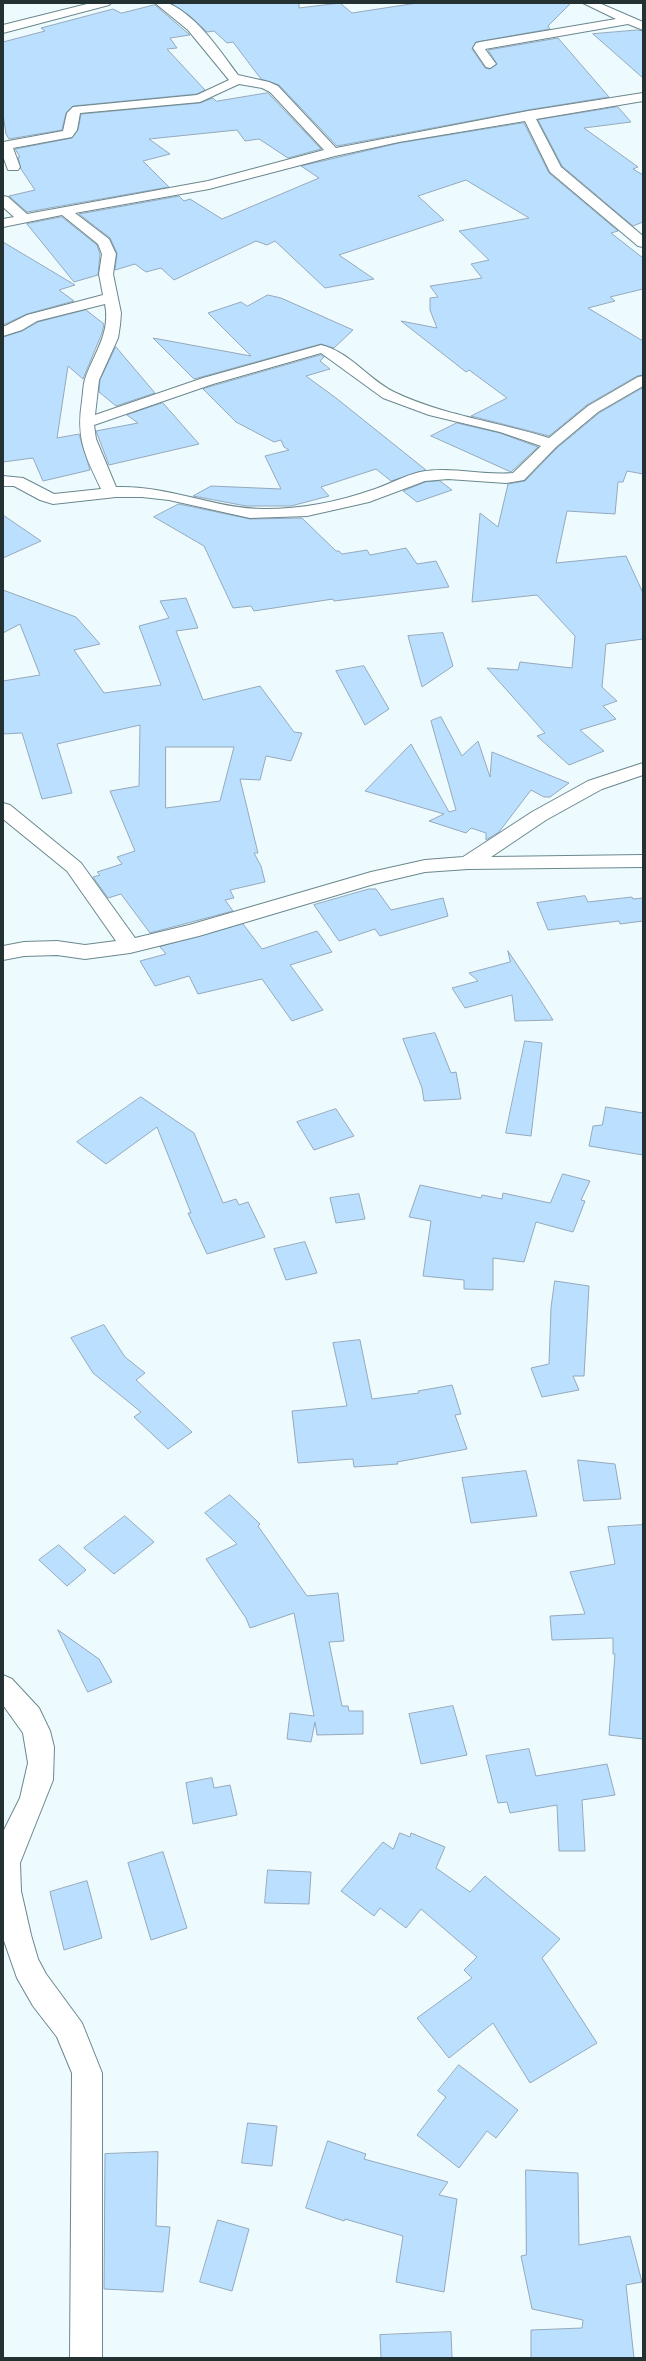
<!DOCTYPE html>
<style>
body{margin:0}
#map{position:relative;width:646px;height:2361px;overflow:hidden;background:#eefbfe;font-family:"Roboto Serif",serif}
canvas{display:block}
.frame{position:absolute;inset:0;border:4px solid #243133;pointer-events:none}
</style>
<div id="map">
<canvas width="646" height="2361"></canvas>
<div class="frame"></div>
</div>
<script>
const context = document.querySelector('canvas').getContext('2d');
context.lineJoin = 'round';
function fill(path, color) {
  context.fillStyle = color;
  context.fill(path, 'evenodd');
}
function stroke(path, color, width, dash) {
  context.strokeStyle = color;
  context.lineWidth = width;
  context.lineCap = dash ? 'butt' : 'round';
  context.setLineDash(dash || []);
  context.stroke(path);
}
const building = new Path2D(`
 M 171,3 L 299,3 L 299,8 L 340,3 L 352,13 L 417,3 L 571,3 L 548,26 L 550,29 L 476,42 L 472,49 L 485,68 L 490,69 L 497,64 L 488,50 L 558,38 L 609,97 L 528,110 L 337,146 L 279,85 L 261,79 L 233,42 L 227,43 L 214,31 L 207,32 L 191,17 Z
 M 155,5 L 190,35 L 170,38 L 177,48 L 167,49 L 205,90 L 197,94 L 73,106 L 66,113 L 62,130 L 9,139 L 6,134 L 3,114 L 3,42 L 45,31 L 41,28 L 113,9 L 121,13 Z
 M 638,30 L 643,31 L 643,78 L 593,34 Z
 M 268,93 L 321,149 L 288,158 L 259,139 L 245,141 L 237,130 L 149,139 L 170,154 L 143,161 L 169,187 L 27,212 L 9,196 L 35,190 L 21,169 L 18,157 L 20,157 L 15,149 L 72,138 L 78,130 L 81,114 L 200,103 L 213,98 L 216,101 Z
 M 618,107 L 631,122 L 584,128 L 638,167 L 633,169 L 643,175 L 643,222 L 633,226 L 562,166 L 538,120 Z
 M 524,123 L 549,173 L 618,231 L 611,233 L 643,258 L 643,289 L 610,297 L 615,301 L 588,308 L 643,341 L 643,375 L 637,376 L 587,405 L 549,436 L 471,416 L 507,398 L 469,370 L 466,372 L 401,321 L 437,328 L 430,310 L 430,298 L 438,297 L 430,286 L 482,278 L 471,264 L 489,260 L 459,231 L 529,218 L 466,180 L 418,196 L 444,220 L 339,255 L 374,279 L 325,288 L 275,241 L 267,245 L 256,241 L 174,280 L 161,268 L 146,272 L 135,264 L 115,270 L 117,253 L 110,238 L 79,214 L 179,196 L 184,201 L 190,199 L 222,219 L 319,178 L 301,166 L 399,143 Z
 M 62,217 L 97,245 L 100,254 L 98,275 L 74,282 L 27,224 Z
 M 3,242 L 75,285 L 59,290 L 74,301 L 27,314 L 3,325 Z
 M 268,295 L 281,298 L 353,330 L 334,348 L 321,344 L 194,379 L 153,338 L 251,356 L 208,313 L 241,302 L 247,306 Z
 M 86,310 L 104,324 L 102,333 L 83,379 L 68,366 L 57,438 L 79,434 L 90,470 L 43,481 L 33,458 L 3,462 L 3,337 L 22,331 L 38,322 Z
 M 116,347 L 155,393 L 116,406 L 99,392 L 100,380 Z
 M 321,355 L 324,357 L 320,361 L 330,369 L 306,376 L 336,398 L 426,470 L 391,481 L 376,469 L 321,487 L 329,496 L 291,506 L 246,506 L 193,496 L 211,486 L 281,489 L 265,456 L 289,450 L 284,447 L 281,440 L 274,442 L 236,422 L 203,389 Z
 M 643,388 L 643,474 L 627,471 L 623,482 L 618,482 L 615,514 L 567,511 L 556,563 L 626,556 L 643,593 L 643,639 L 606,644 L 602,687 L 617,701 L 603,706 L 616,719 L 580,730 L 604,751 L 569,765 L 537,736 L 545,733 L 487,668 L 518,670 L 520,662 L 572,668 L 575,636 L 537,595 L 472,602 L 480,513 L 498,527 L 508,484 L 525,481 L 557,448 L 599,413 Z
 M 163,403 L 199,444 L 109,465 L 96,431 L 138,423 L 127,415 Z
 M 457,423 L 500,433 L 538,447 L 511,472 L 431,436 Z
 M 440,481 L 452,490 L 417,502 L 403,491 L 425,482 Z
 M 179,504 L 250,519 L 302,518 L 336,551 L 339,551 L 342,554 L 367,550 L 370,555 L 406,548 L 417,564 L 436,561 L 449,587 L 334,601 L 333,599 L 254,611 L 251,606 L 233,608 L 204,546 L 154,517 Z
 M 3,515 L 41,541 L 3,558 Z
 M 3,590 L 76,617 L 100,644 L 74,650 L 104,693 L 161,685 L 139,626 L 169,618 L 160,601 L 186,598 L 198,628 L 176,631 L 203,700 L 260,686 L 294,732 L 302,733 L 291,761 L 266,756 L 260,780 L 240,779 L 258,853 L 254,853 L 261,866 L 265,882 L 230,890 L 234,898 L 225,900 L 233,911 L 150,933 L 121,894 L 108,898 L 93,877 L 100,875 L 97,872 L 122,864 L 117,857 L 135,851 L 110,791 L 139,786 L 140,725 L 57,744 L 72,793 L 42,799 L 22,733 L 3,734 L 3,681 L 40,675 L 20,624 L 3,633 ZM 166,747 L 234,747 L 220,801 L 166,808 Z
 M 443,633 L 453,666 L 422,687 L 408,636 Z
 M 364,666 L 389,709 L 365,725 L 336,671 Z
 M 441,717 L 462,756 L 478,741 L 490,777 L 492,752 L 569,783 L 550,797 L 544,797 L 531,790 L 499,832 L 486,840 L 486,833 L 471,828 L 466,833 L 429,821 L 444,814 L 365,791 L 411,744 L 449,812 L 456,810 L 431,721 Z
 M 369,889 L 376,889 L 391,910 L 443,898 L 448,916 L 380,936 L 375,929 L 339,941 L 314,905 Z
 M 585,896 L 588,902 L 632,897 L 633,899 L 643,898 L 643,921 L 620,924 L 619,921 L 548,930 L 537,903 Z
 M 243,924 L 262,949 L 317,931 L 332,952 L 290,965 L 323,1010 L 292,1021 L 262,979 L 198,994 L 189,976 L 155,986 L 140,961 L 166,954 L 160,947 Z
 M 508,951 L 534,990 L 553,1020 L 515,1021 L 512,995 L 465,1008 L 452,988 L 478,981 L 469,973 L 510,962 Z
 M 435,1033 L 451,1073 L 456,1072 L 461,1099 L 424,1101 L 422,1088 L 403,1039 Z
 M 525,1041 L 542,1043 L 531,1136 L 506,1133 Z
 M 141,1097 L 194,1133 L 223,1203 L 236,1199 L 239,1205 L 248,1202 L 265,1237 L 207,1254 L 188,1213 L 191,1213 L 157,1127 L 106,1164 L 77,1142 Z
 M 606,1107 L 643,1113 L 643,1155 L 589,1146 L 593,1126 L 602,1125 Z
 M 336,1109 L 354,1136 L 314,1150 L 297,1122 Z
 M 563,1174 L 590,1181 L 581,1200 L 585,1201 L 573,1232 L 536,1222 L 524,1262 L 493,1258 L 493,1290 L 464,1289 L 464,1280 L 423,1276 L 431,1221 L 409,1217 L 420,1185 L 481,1198 L 482,1195 L 502,1199 L 503,1193 L 550,1203 Z
 M 359,1194 L 365,1219 L 336,1223 L 330,1198 Z
 M 305,1242 L 317,1273 L 286,1280 L 274,1249 Z
 M 555,1281 L 589,1286 L 584,1376 L 573,1376 L 579,1390 L 542,1397 L 531,1368 L 549,1364 L 551,1308 Z
 M 104,1325 L 125,1357 L 145,1373 L 136,1380 L 192,1432 L 168,1449 L 134,1417 L 141,1412 L 93,1373 L 71,1338 Z
 M 360,1340 L 372,1399 L 419,1393 L 418,1391 L 452,1385 L 461,1414 L 455,1415 L 467,1449 L 397,1462 L 398,1464 L 354,1467 L 353,1459 L 298,1463 L 292,1411 L 347,1406 L 333,1343 Z
 M 578,1460 L 615,1464 L 621,1499 L 584,1501 Z
 M 526,1471 L 537,1516 L 471,1523 L 462,1478 Z
 M 230,1495 L 260,1524 L 258,1526 L 307,1596 L 338,1593 L 344,1641 L 329,1642 L 342,1706 L 348,1706 L 349,1711 L 363,1711 L 363,1734 L 317,1735 L 315,1722 L 311,1742 L 287,1739 L 290,1713 L 314,1716 L 294,1613 L 250,1628 L 246,1618 L 206,1559 L 237,1544 L 205,1513 Z
 M 125,1516 L 154,1542 L 114,1574 L 84,1548 Z
 M 643,1525 L 643,1739 L 609,1735 L 615,1654 L 613,1654 L 613,1638 L 552,1640 L 550,1616 L 585,1614 L 570,1572 L 615,1564 L 608,1527 Z
 M 59,1545 L 86,1570 L 67,1586 L 39,1560 Z
 M 58,1630 L 99,1659 L 112,1682 L 88,1692 Z
 M 453,1706 L 467,1755 L 421,1764 L 409,1714 Z
 M 529,1749 L 536,1776 L 607,1764 L 615,1795 L 582,1800 L 585,1851 L 559,1851 L 557,1805 L 510,1813 L 507,1802 L 498,1803 L 486,1756 Z
 M 212,1778 L 214,1788 L 230,1785 L 237,1815 L 193,1824 L 186,1783 Z
 M 400,1833 L 410,1837 L 411,1833 L 445,1847 L 436,1868 L 470,1892 L 485,1876 L 560,1939 L 542,1958 L 597,2043 L 530,2083 L 493,2023 L 449,2058 L 417,2018 L 472,1978 L 464,1970 L 477,1957 L 421,1909 L 406,1928 L 380,1908 L 374,1916 L 341,1891 L 383,1842 L 393,1849 Z
 M 163,1852 L 187,1928 L 151,1940 L 128,1863 Z
 M 268,1870 L 311,1872 L 309,1904 L 265,1903 Z
 M 87,1881 L 102,1938 L 64,1950 L 50,1892 Z
 M 459,2065 L 518,2110 L 496,2138 L 487,2131 L 459,2168 L 417,2135 L 446,2097 L 438,2091 Z
 M 248,2123 L 277,2126 L 272,2166 L 242,2163 Z
 M 328,2141 L 366,2154 L 364,2159 L 448,2182 L 439,2195 L 457,2199 L 444,2292 L 396,2282 L 403,2236 L 345,2219 L 344,2221 L 306,2208 Z
 M 158,2152 L 156,2226 L 170,2227 L 163,2292 L 104,2289 L 105,2154 Z
 M 526,2170 L 578,2173 L 579,2245 L 630,2236 L 642,2282 L 626,2285 L 634,2358 L 531,2358 L 531,2330 L 582,2328 L 583,2320 L 532,2309 L 521,2256 L 526,2255 Z
 M 218,2220 L 249,2229 L 232,2291 L 200,2282 Z
 M 451,2332 L 452,2358 L 381,2358 L 380,2335 Z`);
const minor = new Path2D(`
 M 91,3 L 111,3 L 109,5 L 3,33 L 3,25 Z
 M 155,3 C 160,3 166,2 170,4 C 199,18 220,51 238,75 L 269,82 L 278,86 L 336,148 L 528,111 L 643,93 L 643,101 L 536,119 L 561,167 L 643,236 L 643,247 L 638,246 L 550,172 L 525,121 L 399,142 L 335,156 L 209,189 L 75,213 L 109,239 L 116,254 L 113,274 L 121,313 L 120,325 L 118,338 L 99,380 L 95,415 L 203,378 L 321,345 C 350,352 368,379 394,392 C 442,415 498,422 549,438 L 588,406 L 638,377 L 643,376 L 643,386 L 598,412 L 556,447 L 524,480 L 506,483 L 448,479 L 425,481 L 369,502 L 307,516 L 250,518 L 169,500 L 142,497 L 116,497 L 53,504 L 40,500 L 14,486 L 3,486 L 3,476 L 23,478 L 54,494 L 101,489 C 85,455 76,439 82,401 C 83,394 83,386 85,379 C 94,353 111,333 105,304 L 37,321 L 22,330 L 3,336 L 3,327 L 27,315 L 103,295 L 99,274 L 102,254 L 98,244 L 62,215 L 3,227 L 3,219 L 14,217 L 3,207 L 3,196 L 8,197 L 27,214 L 208,181 L 324,150 L 270,92 L 262,88 L 239,84 L 200,102 L 80,113 L 77,130 L 72,137 L 13,148 L 20,167 L 18,170 L 8,170 L 3,156 L 3,142 L 63,131 L 67,113 L 73,107 L 197,95 L 229,80 L 188,30 ZM 321,353 L 383,398 L 429,415 L 500,432 L 541,446 L 513,473 C 482,476 451,466 420,472 C 403,476 388,485 372,490 C 338,502 301,509 265,509 C 214,509 169,485 116,487 L 96,439 L 94,425 L 213,384 Z
 M 583,3 L 599,3 L 643,22 L 643,30 L 628,24 L 485,49 L 496,64 L 490,68 L 486,67 L 473,48 L 476,43 L 480,42 L 616,19 Z
 M 643,763 L 643,775 L 602,789 L 546,820 L 491,857 L 643,855 L 643,867 L 468,869 L 425,872 L 374,884 L 199,936 L 130,953 L 85,959 L 57,955 L 24,956 L 3,960 L 3,946 L 24,942 L 57,941 L 85,945 L 116,941 L 67,871 L 3,819 L 3,803 L 10,805 L 81,863 L 135,938 L 189,925 L 371,872 L 425,860 L 463,857 L 532,812 L 588,781 Z
 M 3,1675 L 12,1679 L 39,1708 L 50,1731 L 54,1747 L 53,1780 L 20,1863 L 21,1891 L 31,1935 L 38,1959 L 46,1974 L 82,2023 L 102,2073 L 102,2358 L 70,2358 L 72,2073 L 57,2037 L 33,2006 L 17,1978 L 3,1938 L 3,1832 L 20,1798 L 28,1763 L 23,1733 L 3,1705 Z`);
fill(building, '#bbdffe');
stroke(building, '#94a9bc', 1);
stroke(minor, '#6a888e', 2);
fill(minor, '#fff');
</script>
